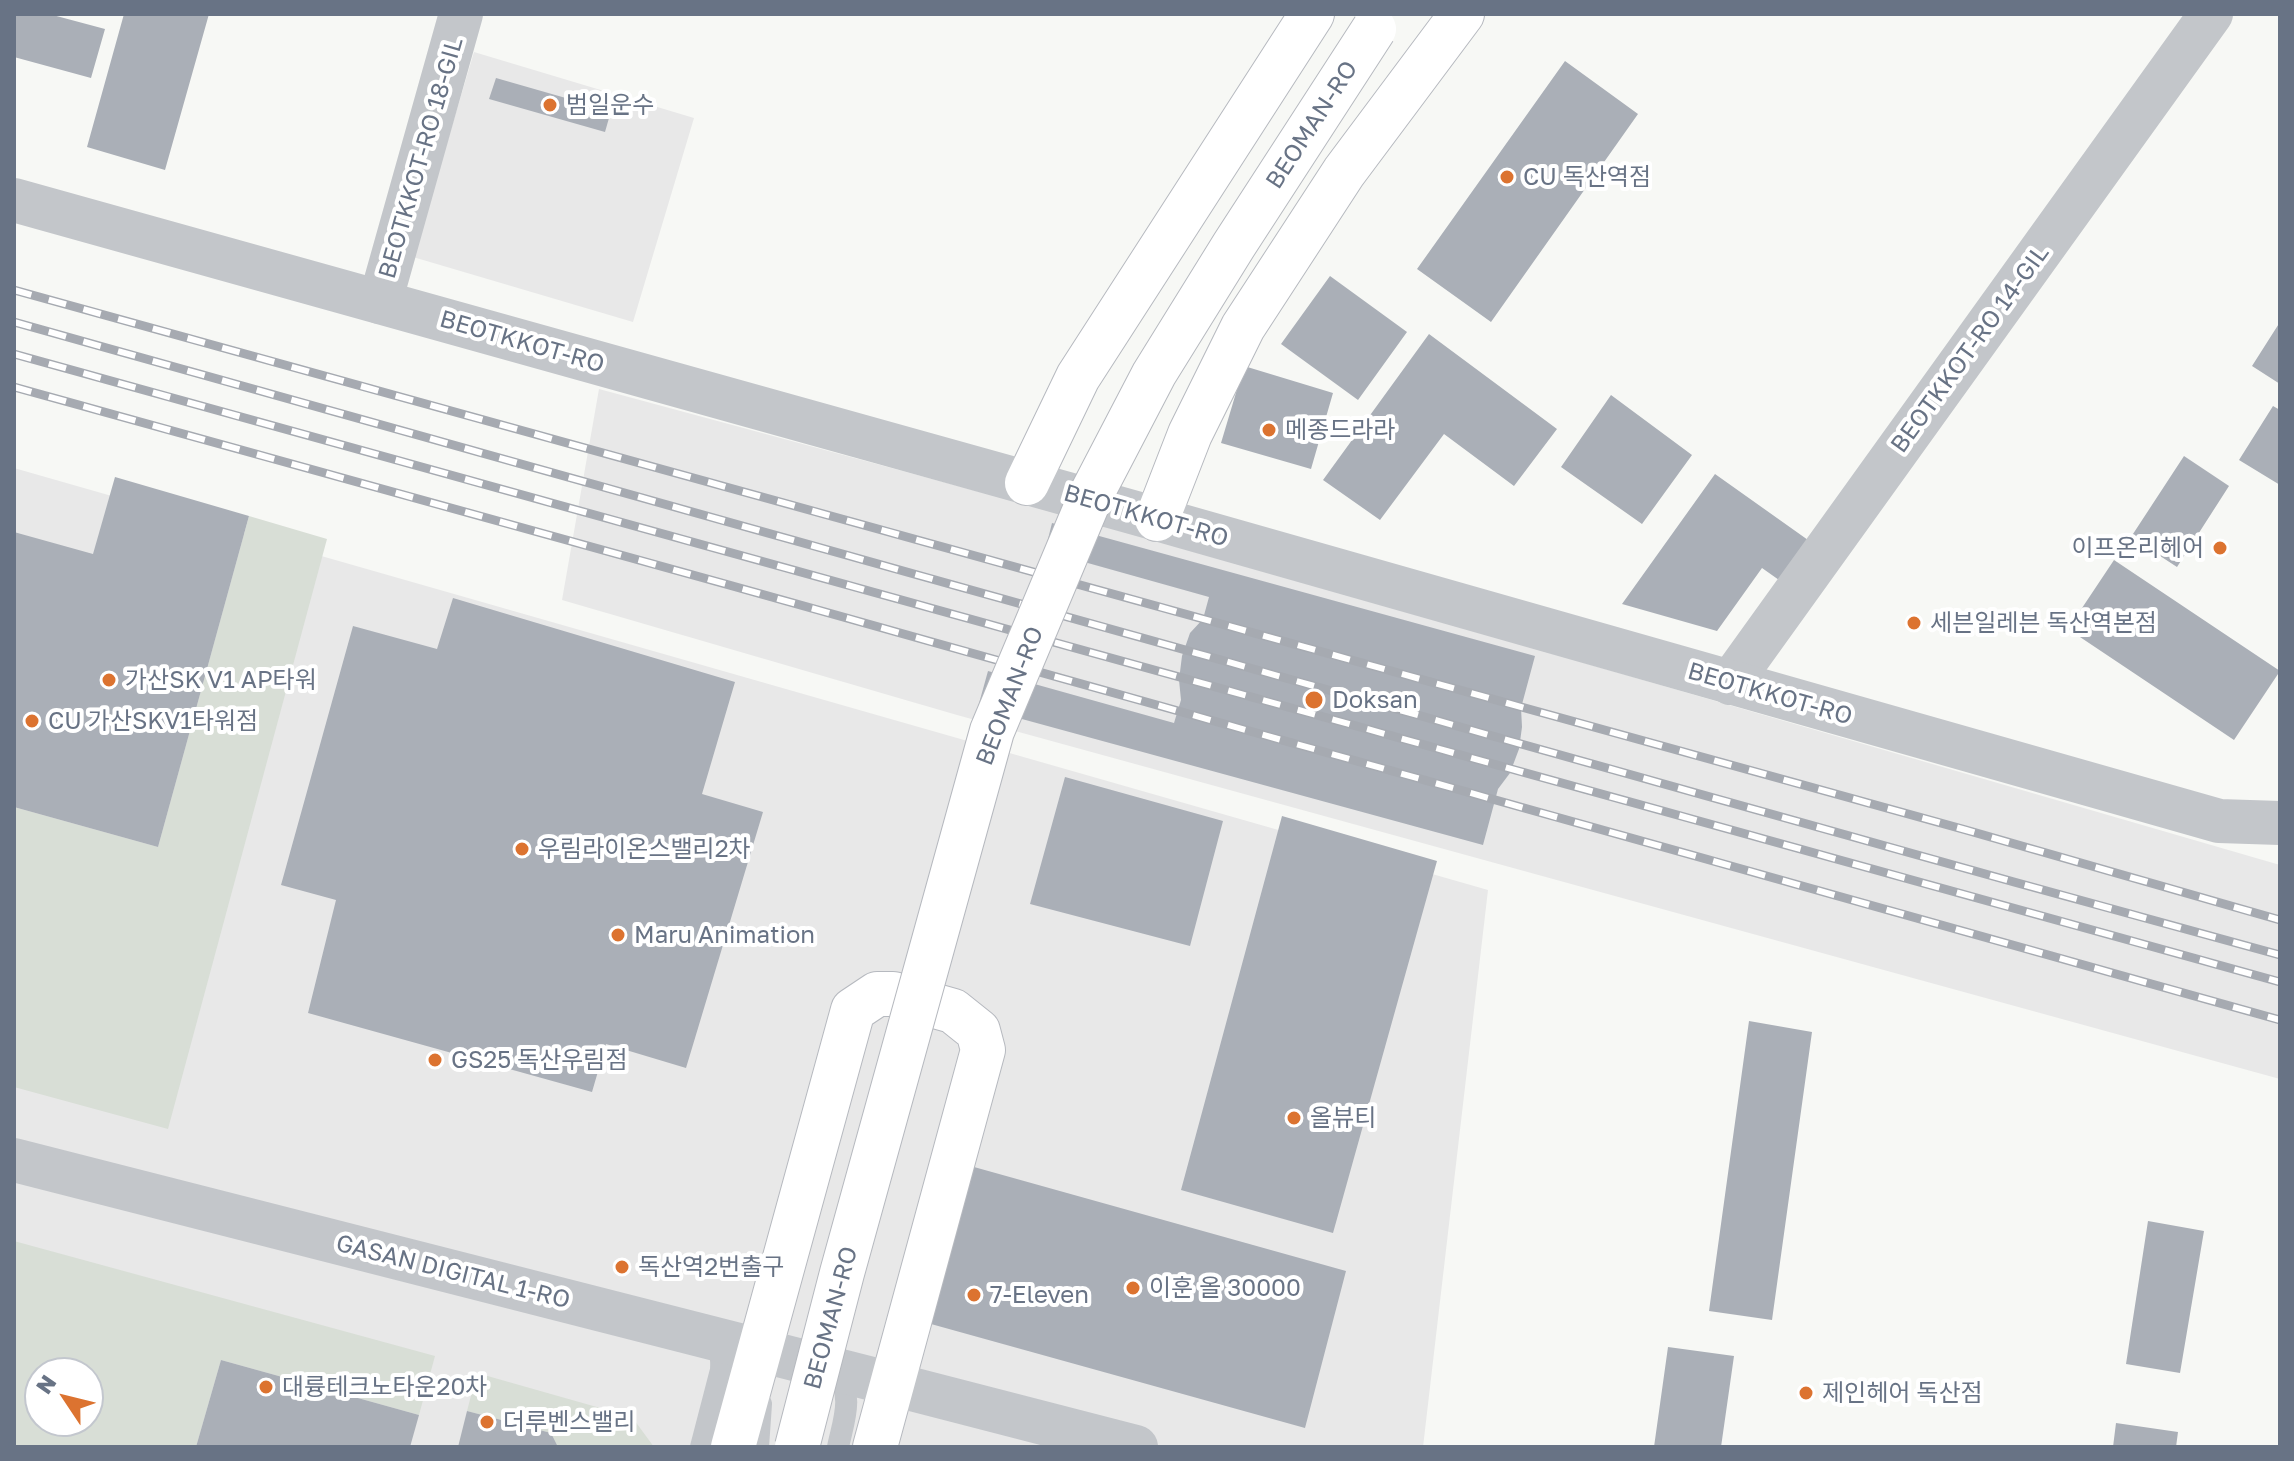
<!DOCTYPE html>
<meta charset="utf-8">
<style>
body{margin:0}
#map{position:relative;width:2294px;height:1461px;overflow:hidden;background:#f7f8f5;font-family:"Golos Text",sans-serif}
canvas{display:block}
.frame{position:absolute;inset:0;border:16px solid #687385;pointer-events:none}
.north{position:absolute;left:24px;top:1357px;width:80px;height:80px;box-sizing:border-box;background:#fff;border:2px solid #c3c7ce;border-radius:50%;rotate:305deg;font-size:22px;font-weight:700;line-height:32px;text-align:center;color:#687385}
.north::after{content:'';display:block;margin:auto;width:28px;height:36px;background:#dc7330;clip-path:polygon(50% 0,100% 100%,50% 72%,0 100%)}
</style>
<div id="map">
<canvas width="2294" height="1461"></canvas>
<div class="frame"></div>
<div class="north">N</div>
</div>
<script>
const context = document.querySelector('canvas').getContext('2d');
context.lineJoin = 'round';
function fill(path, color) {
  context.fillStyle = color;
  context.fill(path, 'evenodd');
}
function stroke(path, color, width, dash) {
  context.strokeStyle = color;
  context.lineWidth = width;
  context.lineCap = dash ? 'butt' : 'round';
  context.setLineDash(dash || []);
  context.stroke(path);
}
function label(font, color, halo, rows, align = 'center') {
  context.font = font + ' "Golos Text","Noto Sans KR",sans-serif';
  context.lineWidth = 8;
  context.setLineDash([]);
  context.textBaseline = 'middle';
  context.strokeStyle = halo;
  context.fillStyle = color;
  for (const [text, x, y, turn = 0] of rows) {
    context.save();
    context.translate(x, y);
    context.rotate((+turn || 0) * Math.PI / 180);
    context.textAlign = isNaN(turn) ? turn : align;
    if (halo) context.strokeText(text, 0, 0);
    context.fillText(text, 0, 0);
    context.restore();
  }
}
const built = new Path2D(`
 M 474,52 L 694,118 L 633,322 L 413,257 Z
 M 599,389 L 1199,551 L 2280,865 L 2280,1079 L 957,715 L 562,600 Z
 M 14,468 L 1488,890 L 1423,1447 L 14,1447 ZM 40,1373 L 88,1373 L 88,1421 L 40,1421 Z`);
const green = new Path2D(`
 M 249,516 L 327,539 L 168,1129 L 14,1087 L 14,807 L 158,847 Z
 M 14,1241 L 435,1356 L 419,1415 L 221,1360 L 196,1447 L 14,1446 ZM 40,1373 L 88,1373 L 88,1421 L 40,1421 Z
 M 477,1373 L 632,1417 L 654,1447 L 558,1447 L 551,1433 L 467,1411 Z`);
const building = new Path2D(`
 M 14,14 L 49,14 L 105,29 L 91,78 L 14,57 Z
 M 124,14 L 209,14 L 165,170 L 87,147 Z
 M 1565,61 L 1638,114 L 1491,322 L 1417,269 Z
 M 496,78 L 611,111 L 605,132 L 489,99 Z
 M 1330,276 L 1407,332 L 1358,400 L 1281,344 Z
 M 2280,322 L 2280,384 L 2252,366 Z
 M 1429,334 L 1557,429 L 1514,486 L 1444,434 L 1380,520 L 1323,480 Z
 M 1244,366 L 1333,393 L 1311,469 L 1221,443 Z
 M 1611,395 L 1692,455 L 1642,524 L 1561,467 Z
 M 2273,406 L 2280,410 L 2280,485 L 2239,460 Z
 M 2184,456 L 2229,486 L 2177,567 L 2131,537 Z
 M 1715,474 L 1808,540 L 1779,580 L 1762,568 L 1717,631 L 1622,604 Z
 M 115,477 L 249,516 L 158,847 L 14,807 L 14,532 L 93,554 Z
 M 1052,523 L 1535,656 L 1521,708 L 1522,727 L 1519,749 L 1510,773 L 1498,789 L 1483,845 L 978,707 L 988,671 L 1174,723 L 1181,700 L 1179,680 L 1182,656 L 1190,633 L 1203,619 L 1209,597 L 1045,551 Z
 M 2114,560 L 2280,671 L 2234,740 L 2068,629 Z
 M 453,598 L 735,682 L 702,794 L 763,812 L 686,1068 L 606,1044 L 592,1092 L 308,1013 L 336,900 L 281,885 L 353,626 L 437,649 Z
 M 1065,777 L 1223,821 L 1190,946 L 1030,904 Z
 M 1282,816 L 1437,861 L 1333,1233 L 1181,1190 Z
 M 1749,1021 L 1812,1032 L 1772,1320 L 1709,1311 Z
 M 974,1167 L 1346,1271 L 1305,1428 L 931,1324 Z
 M 2148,1221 L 2204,1231 L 2180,1373 L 2126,1364 Z
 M 1668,1347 L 1734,1356 L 1721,1447 L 1654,1447 Z
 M 221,1360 L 419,1415 L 410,1447 L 196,1447 Z
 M 467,1411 L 551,1433 L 558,1447 L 458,1447 Z
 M 2116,1423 L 2178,1432 L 2176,1447 L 2113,1447 Z`);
const service = new Path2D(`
 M 836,1370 C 854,1396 844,1419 838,1447
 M 701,1447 L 721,1370 C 722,1357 720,1350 711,1340
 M 758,1447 L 761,1404`);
const minor = new Path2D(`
 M 380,302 L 461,14
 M 1730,683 L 2211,14
 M 892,1384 L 1136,1447`);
const tertiary = new Path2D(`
 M 14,200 L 1157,519 L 2219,821 L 2280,823
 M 14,1160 L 892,1384`);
const secondary = new Path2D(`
 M 1027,483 L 1078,377 L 1312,14
 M 1157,519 L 1190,434 L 1243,327 L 1344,172 L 1462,14
 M 733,1447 L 853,1010 L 877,994 L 893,994 L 953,1011 L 978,1031 L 983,1050 L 875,1447`);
const rail = new Path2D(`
 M 14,290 L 1966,830 L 2280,920
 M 14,322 L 2014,882 L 2280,955
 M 14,354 L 2280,982
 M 14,387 L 729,585 L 2280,1020`);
const secondaryBridge = new Path2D(`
 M 797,1447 L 842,1273 L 992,731 L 1092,493 L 1154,374 L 1234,245 L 1374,29`);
const markers = [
 [550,105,8,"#dc7330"],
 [1507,177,8,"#dc7330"],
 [1269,430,8,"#dc7330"],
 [2220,548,8,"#dc7330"],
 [1914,623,8,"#dc7330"],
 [109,680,8,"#dc7330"],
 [1314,700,10,"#dc7330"],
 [32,721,8,"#dc7330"],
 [522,849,8,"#dc7330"],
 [618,935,8,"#dc7330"],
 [435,1060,8,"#dc7330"],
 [1294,1118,8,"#dc7330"],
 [622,1267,8,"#dc7330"],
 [1133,1288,8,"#dc7330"],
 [974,1295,8,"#dc7330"],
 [266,1387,8,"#dc7330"],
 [1806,1393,8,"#dc7330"],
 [487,1422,8,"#dc7330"]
];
const poiNames = [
 ["범일운수",566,105],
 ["CU 독산역점",1523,177],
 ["메종드라라",1285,430],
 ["이프온리헤어",2204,548,"right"],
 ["세븐일레븐 독산역본점",1930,623],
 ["가산SK V1 AP타워",125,680],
 ["Doksan",1332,700],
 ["CU 가산SKV1타워점",48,721],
 ["우림라이온스밸리2차",538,849],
 ["Maru Animation",634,935],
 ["GS25 독산우림점",451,1060],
 ["올뷰티",1310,1118],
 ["독산역2번출구",638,1267],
 ["이훈 올 30000",1149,1288],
 ["7-Eleven",990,1295],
 ["대륭테크노타운20차",282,1387],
 ["제인헤어 독산점",1822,1393],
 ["더루벤스밸리",503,1422]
];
const streetNames = [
 ["BEOMAN-RO",1312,125,-57],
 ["BEOTKKOT-RO 18-GIL",421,158,-74],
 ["BEOTKKOT-RO",522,342,16],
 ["BEOTKKOT-RO 14-GIL",1970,349,-54],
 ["BEOTKKOT-RO",1146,516,16],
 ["BEOTKKOT-RO",1770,694,16],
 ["BEOMAN-RO",1010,696,-69],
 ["GASAN DIGITAL 1-RO",453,1272,14],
 ["BEOMAN-RO",831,1318,-75]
];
fill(built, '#e8e8e8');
fill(green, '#d8ded6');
fill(building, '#aaafb7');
stroke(secondary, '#b6b9bf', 46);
stroke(service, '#c3c6ca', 22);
stroke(minor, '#c3c6ca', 44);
stroke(tertiary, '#c3c6ca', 44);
stroke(secondary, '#fff', 44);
stroke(rail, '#a6aab1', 9);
stroke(rail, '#fff', 6, [18]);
stroke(secondaryBridge, '#b6b9bf', 46, []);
stroke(secondaryBridge, '#fff', 44);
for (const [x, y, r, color] of markers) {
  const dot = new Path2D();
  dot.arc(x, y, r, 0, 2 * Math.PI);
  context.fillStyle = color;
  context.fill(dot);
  stroke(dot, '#fff', 3);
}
label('24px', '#687385', '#fff', poiNames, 'left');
label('24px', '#687385', '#fff', streetNames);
</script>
